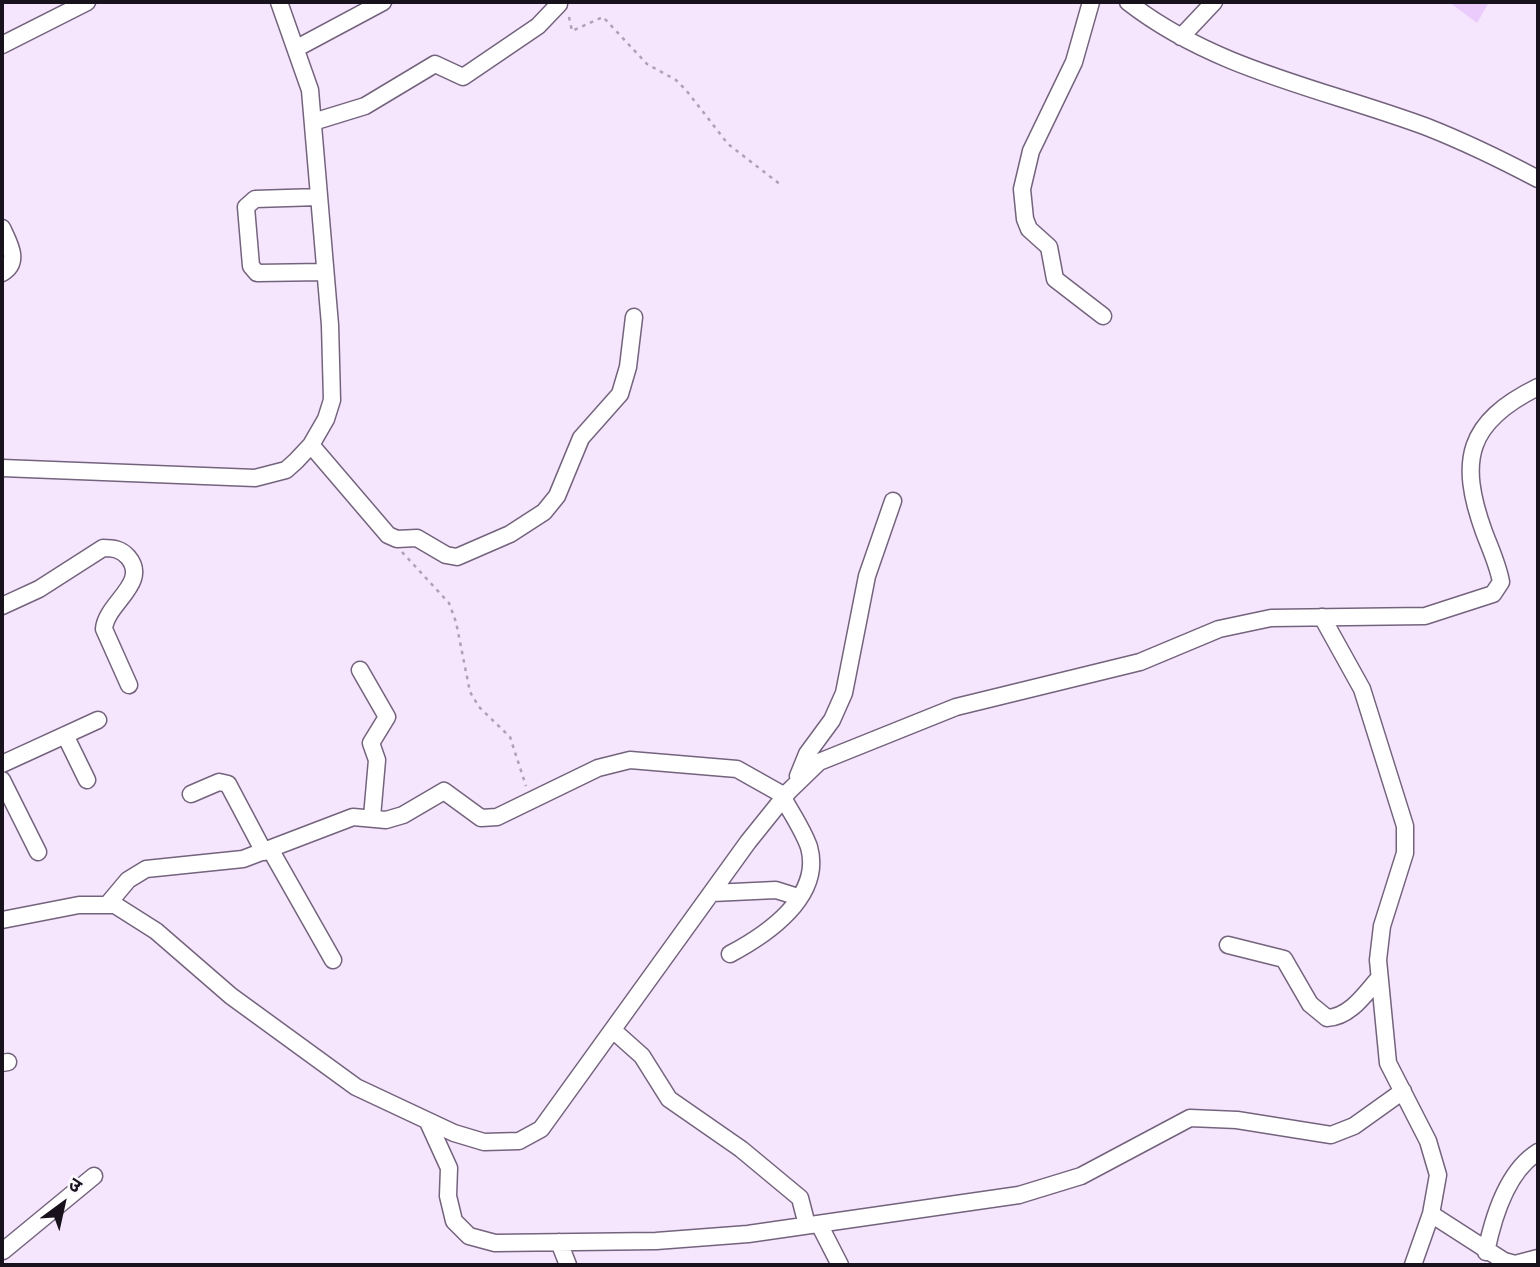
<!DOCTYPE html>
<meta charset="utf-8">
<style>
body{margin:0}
#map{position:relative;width:1540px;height:1267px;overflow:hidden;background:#f5e5fd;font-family:"Source Sans 3","Noto Sans Devanagari",sans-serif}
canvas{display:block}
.frame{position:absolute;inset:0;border:4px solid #18121c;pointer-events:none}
.north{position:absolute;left:28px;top:1169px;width:70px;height:70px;-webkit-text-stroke:5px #fbf8fe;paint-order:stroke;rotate:33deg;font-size:19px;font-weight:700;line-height:28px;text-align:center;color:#18121c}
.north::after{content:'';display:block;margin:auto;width:24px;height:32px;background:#18121c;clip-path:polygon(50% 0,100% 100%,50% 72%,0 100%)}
</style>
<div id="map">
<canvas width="1540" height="1267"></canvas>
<div class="frame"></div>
<div class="north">उ</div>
</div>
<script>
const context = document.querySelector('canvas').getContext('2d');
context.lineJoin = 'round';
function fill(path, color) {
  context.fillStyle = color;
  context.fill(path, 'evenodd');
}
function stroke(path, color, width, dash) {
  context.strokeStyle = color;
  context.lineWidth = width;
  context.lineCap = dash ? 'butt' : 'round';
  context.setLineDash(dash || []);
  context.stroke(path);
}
const green = new Path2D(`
 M 1449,2 L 1489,2 L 1477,23 Z`);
const path = new Path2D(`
 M 569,17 L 572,31 L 603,17 L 647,64 L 676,80 L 686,90 L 728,144 L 781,185
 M 402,552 L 449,603 L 456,622 L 470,692 L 479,707 L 510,737 L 526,786`);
const minor = new Path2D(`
 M 1091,2 L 1074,62 L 1031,151 L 1022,189 L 1025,219 L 1029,229 L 1049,247 L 1055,279 L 1103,316
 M 1128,2 C 1215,70 1325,89 1427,127 C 1465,142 1502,160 1538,179
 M 1181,37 L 1214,2
 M 2,45 L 87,2
 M 297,48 L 383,2
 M 313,122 L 365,106 L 435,64 L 463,77 L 538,26 L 559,4
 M 319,197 L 255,199 L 246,207 L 251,266 L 257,273 L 324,272
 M 2,228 C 9,243 21,262 2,273
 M 311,445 L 388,535 L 397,539 L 417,538 L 446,555 L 457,557 L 510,534 L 544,512 L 557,496 L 581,438 L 620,394 L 628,367 L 634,317
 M 2,468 L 255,478 L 286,470 L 296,461 L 311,445 L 326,419 L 332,400 L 330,325 L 310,90 L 279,2
 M 2,606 L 39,589 L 103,548 C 113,548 121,549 128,557 C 150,583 106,603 104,629 L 129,685
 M 1322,617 L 1362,689 L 1405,826 L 1405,853 L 1382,926 L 1378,960 L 1388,1063 L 1428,1141 L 1438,1175 L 1431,1214 L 1413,1265
 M 360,670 L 387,717 L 371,743 L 377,760 L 372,817
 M 65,735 L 87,780
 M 2,764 L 98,720
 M 798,776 L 807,754 L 832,720 L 844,693 L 867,576 L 893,501
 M 2,780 L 38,852
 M 191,794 L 219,782 L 228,784 L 264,852
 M 270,849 L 333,960
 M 712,893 L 776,890 L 798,897
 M 107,905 L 128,880 L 146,869 L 243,859 L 353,817 L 386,820 L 403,815 L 444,791 L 481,818 L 497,817 L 598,768 L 630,760 L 737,769 L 785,796
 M 2,920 L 79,905 L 115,905 L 156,931 L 231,996 L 356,1087 L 454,1133 L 484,1142 L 519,1141 L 541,1129 L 748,842 L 789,791 L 819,762 L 956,707 L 1140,662 L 1219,629 L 1271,618 L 1425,616 L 1493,594 L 1501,582 C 1498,565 1490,548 1484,532 C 1458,460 1467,422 1538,387
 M 1228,945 L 1284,959 L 1310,1004 L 1327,1018 C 1350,1017 1365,994 1379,978
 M 730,954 C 766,935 823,897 809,847 C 803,830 792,814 783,798
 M 614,1031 L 642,1056 L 669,1099 L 741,1149 L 800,1198 L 807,1225
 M 2,1063 L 8,1062
 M 428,1122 L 449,1168 L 448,1196 L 454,1221 L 469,1236 L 495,1243 L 656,1241 L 748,1234 L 1019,1195 L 1081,1176 L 1190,1118 L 1237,1120 L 1331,1135 L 1354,1126 L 1403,1091
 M 1431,1214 L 1504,1261 L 1515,1264 L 1538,1258
 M 819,1224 L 840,1265
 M 559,1242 L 568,1265
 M 3,1251 L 94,1176
 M 1486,1252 C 1493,1218 1507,1171 1538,1152`);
fill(green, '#ebcafc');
stroke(minor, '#74637d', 19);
stroke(path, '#aea1b4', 2.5, [3.5, 5]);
stroke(minor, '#fff', 16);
</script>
